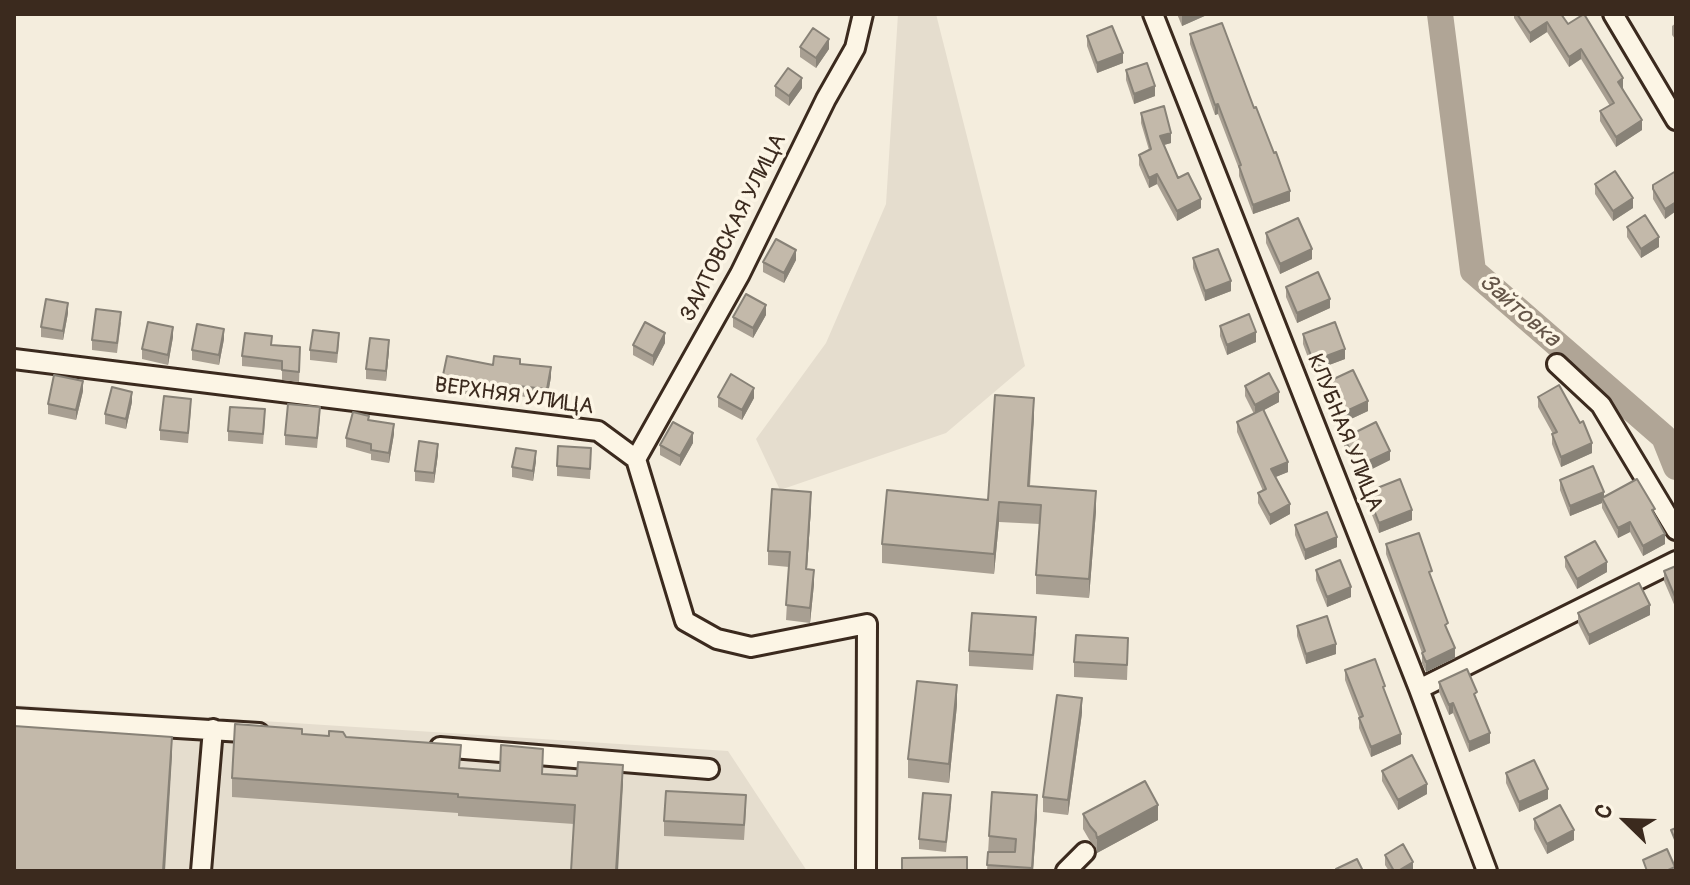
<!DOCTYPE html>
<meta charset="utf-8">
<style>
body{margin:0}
#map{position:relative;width:1690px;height:885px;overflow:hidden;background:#f4eddd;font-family:Pangolin,sans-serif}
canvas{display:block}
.frame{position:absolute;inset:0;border:16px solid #3b2a1e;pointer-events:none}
.north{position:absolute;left:1586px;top:781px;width:80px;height:80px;-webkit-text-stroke:6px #fcf5e5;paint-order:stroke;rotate:293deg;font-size:22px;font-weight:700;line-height:32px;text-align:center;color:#3b2a1e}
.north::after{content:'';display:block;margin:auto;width:28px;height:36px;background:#3b2a1e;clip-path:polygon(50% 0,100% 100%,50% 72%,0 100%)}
</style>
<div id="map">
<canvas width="1690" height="885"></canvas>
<div class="frame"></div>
<div class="north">С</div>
</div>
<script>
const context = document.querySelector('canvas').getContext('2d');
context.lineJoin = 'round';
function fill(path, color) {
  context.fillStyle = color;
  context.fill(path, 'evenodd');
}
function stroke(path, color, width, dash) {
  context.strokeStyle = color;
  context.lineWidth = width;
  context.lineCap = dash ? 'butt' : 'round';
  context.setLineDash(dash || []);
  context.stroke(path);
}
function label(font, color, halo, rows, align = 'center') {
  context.font = font + ' Pangolin,sans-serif';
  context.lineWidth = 7;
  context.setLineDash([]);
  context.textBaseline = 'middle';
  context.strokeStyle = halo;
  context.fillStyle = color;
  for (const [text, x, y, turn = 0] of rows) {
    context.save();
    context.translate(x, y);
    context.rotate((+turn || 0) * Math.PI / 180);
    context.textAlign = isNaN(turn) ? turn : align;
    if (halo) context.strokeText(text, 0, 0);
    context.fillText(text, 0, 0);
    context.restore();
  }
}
const built = new Path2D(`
 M 898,14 L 936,14 L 1025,366 L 946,433 L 780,490 L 756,439 L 826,343 L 886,204 Z
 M 14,705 L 728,751 L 807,871 L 14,871 Z`);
const river = new Path2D(`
 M 1440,14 L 1473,271 L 1664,437 L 1676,467`);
const minor = new Path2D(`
 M 1153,14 L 1419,689 L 1487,871
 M 1613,14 L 1676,120
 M 14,359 L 598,431 L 636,459 L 685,621 L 717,639 L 751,647 L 867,624 L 866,871
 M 1557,364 L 1601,405 L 1676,530
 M 636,459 L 740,274 L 826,99 L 855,48 L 863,14
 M 1419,689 L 1676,561
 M 14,718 L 259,733
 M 440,747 L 709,769
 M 201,871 L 213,729
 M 1066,871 L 1085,852`);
const wall = new Path2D(`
 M 1177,14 L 1209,14 L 1182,26 Z
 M 1514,14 L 1568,24 L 1623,88 L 1642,130 L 1616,147 L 1600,121 L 1600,111 L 1610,106 L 1581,59 L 1569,67 L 1547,32 L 1530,43 L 1514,18 Z
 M 1676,23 L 1676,40 L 1672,35 L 1672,26 Z
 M 1190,34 L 1254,108 L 1290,201 L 1253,214 L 1239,176 L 1239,169 L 1218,114 L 1215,115 L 1190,44 Z
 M 1087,36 L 1123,63 L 1097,73 L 1087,46 Z
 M 800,47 L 829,49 L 816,68 L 800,57 Z
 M 1126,70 L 1155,96 L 1134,104 L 1126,80 Z
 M 775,86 L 802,88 L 789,106 L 775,96 Z
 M 1141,113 L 1171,143 L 1164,145 L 1178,178 L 1201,208 L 1177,221 L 1157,184 L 1149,188 L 1139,165 L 1139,155 L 1149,150 L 1141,123 Z
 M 1676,171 L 1676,211 L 1665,219 L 1653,199 L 1653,185 Z
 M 1595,184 L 1633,208 L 1613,221 L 1595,194 Z
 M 1627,227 L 1659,247 L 1641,258 L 1627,237 Z
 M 1266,233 L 1312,259 L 1280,274 L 1266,243 Z
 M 1193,258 L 1231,291 L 1205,301 L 1193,268 Z
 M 796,260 L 784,283 L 763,272 L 763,262 Z
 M 1286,287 L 1330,308 L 1297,323 L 1286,297 Z
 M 68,313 L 63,340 L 41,337 L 41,327 Z
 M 766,315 L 753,338 L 733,327 L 733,317 Z
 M 121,322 L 117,353 L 92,350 L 92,340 Z
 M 1220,326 L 1256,342 L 1227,355 L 1220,336 Z
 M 1303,334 L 1345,359 L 1313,371 L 1303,344 Z
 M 173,337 L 168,365 L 142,359 L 142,349 Z
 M 224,339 L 219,365 L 192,360 L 192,350 Z
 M 339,343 L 337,363 L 310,360 L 310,350 Z
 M 665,343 L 653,366 L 633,355 L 633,345 Z
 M 272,345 L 300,357 L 299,382 L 282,380 L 282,370 L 242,366 L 242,356 Z
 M 389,350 L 386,381 L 366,379 L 366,369 Z
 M 520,364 L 551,377 L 547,399 L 517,396 L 517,401 L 478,396 L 442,390 L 442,380 L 493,365 Z
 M 1323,384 L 1368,411 L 1338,425 L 1323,394 Z
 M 1245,386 L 1279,402 L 1264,410 L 1288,472 L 1275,477 L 1290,514 L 1270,525 L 1258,503 L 1258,493 L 1263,491 L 1237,432 L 1237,422 L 1254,414 L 1245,396 Z
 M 83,391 L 76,420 L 48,414 L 48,404 Z
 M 718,397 L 754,398 L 742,420 L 718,407 Z
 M 1538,397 L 1580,423 L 1592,453 L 1561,467 L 1552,444 L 1552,434 L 1553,434 L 1538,407 Z
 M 132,402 L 126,429 L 105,424 L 105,414 Z
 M 191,409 L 188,443 L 160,440 L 160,430 Z
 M 320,417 L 317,448 L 285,445 L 285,435 Z
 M 1034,417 L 1030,486 L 1096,511 L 1089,598 L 1036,594 L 1036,575 L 1040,524 L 999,522 L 994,574 L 882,563 L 882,544 L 988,500 Z
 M 265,419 L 263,444 L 228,441 L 228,431 Z
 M 369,420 L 394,434 L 389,463 L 371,460 L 371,454 L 346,447 L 346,438 Z
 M 1344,438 L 1390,460 L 1358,476 L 1344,448 Z
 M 693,443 L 680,466 L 660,455 L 660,445 Z
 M 438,454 L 434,483 L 415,481 L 415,471 Z
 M 591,458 L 590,479 L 557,476 L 557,466 Z
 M 536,461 L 533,481 L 512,477 L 512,467 Z
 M 1560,480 L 1655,517 L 1665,544 L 1643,556 L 1630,532 L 1618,538 L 1602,508 L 1602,503 L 1570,516 L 1560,490 Z
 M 1367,492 L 1412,520 L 1379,533 L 1367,502 Z
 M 811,507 L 807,569 L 814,584 L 810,623 L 786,620 L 789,567 L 768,565 L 768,551 Z
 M 1295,525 L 1337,547 L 1305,560 L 1295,535 Z
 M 1386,544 L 1432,581 L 1455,658 L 1426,672 L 1422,663 L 1422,653 L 1386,554 Z
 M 1565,557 L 1607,572 L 1577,589 L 1565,567 Z
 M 1676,566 L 1676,609 L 1664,581 L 1664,571 Z
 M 1316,570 L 1351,597 L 1327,607 L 1316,580 Z
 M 1578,613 L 1650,615 L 1589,645 L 1578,623 Z
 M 1297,626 L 1336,654 L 1306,664 L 1297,636 Z
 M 1036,632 L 1033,670 L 969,666 L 969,651 Z
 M 1128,652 L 1127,680 L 1074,677 L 1074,662 Z
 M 1345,670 L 1385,694 L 1401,744 L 1371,757 L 1359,728 L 1359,717 L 1345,680 Z
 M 1439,682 L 1477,702 L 1490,743 L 1469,752 L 1453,713 L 1449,715 L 1439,692 Z
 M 957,705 L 949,783 L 908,778 L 908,759 Z
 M 1082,713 L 1068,815 L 1043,812 L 1043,797 Z
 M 302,734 L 346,737 L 461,768 L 543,774 L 623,784 L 574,824 L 458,816 L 458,813 L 232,797 L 232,778 Z
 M 1382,771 L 1427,794 L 1398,810 L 1382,781 Z
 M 1506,773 L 1548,799 L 1519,812 L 1506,783 Z
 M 951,805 L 946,852 L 919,849 L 919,839 Z
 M 746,810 L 744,840 L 664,836 L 664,821 Z
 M 1083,814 L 1158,820 L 1097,853 L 1096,848 L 1090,841 L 1083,829 Z
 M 1037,815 L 1033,871 L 987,871 L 989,836 Z
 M 1534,819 L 1574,840 L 1547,854 L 1534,829 Z
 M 1385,855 L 1413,871 L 1389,871 L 1385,865 Z`);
const shadedWall = new Path2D(`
 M 1185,14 L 1209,14 L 1182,26 L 1182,16 Z
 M 1547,22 L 1547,32 L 1530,43 L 1530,33 Z
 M 829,39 L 829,49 L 816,68 L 816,58 Z
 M 1581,49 L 1581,59 L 1569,67 L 1569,57 Z
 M 1123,53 L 1123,63 L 1097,73 L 1097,63 Z
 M 802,78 L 802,88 L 789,106 L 789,96 Z
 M 1623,78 L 1623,88 L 1618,92 L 1618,82 Z
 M 1155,86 L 1155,96 L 1134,104 L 1134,94 Z
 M 1218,104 L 1218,114 L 1215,115 L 1215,105 Z
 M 1642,120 L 1642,130 L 1616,147 L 1616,137 Z
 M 1171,133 L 1171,143 L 1160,146 L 1160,136 Z
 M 1157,174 L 1157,184 L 1149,188 L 1149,178 Z
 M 1290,191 L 1290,201 L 1253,214 L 1253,205 Z
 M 1633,198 L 1633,208 L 1613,221 L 1613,211 Z
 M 1201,199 L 1201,208 L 1177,221 L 1177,211 Z
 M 1676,202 L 1676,211 L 1665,219 L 1665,209 Z
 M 1659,237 L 1659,247 L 1641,258 L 1641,249 Z
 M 1312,249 L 1312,259 L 1280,274 L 1280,264 Z
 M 796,250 L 796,260 L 784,283 L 784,273 Z
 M 1231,281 L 1231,291 L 1205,301 L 1205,291 Z
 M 1330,299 L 1330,308 L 1297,323 L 1297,313 Z
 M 68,303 L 68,313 L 63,340 L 63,331 Z
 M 766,305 L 766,315 L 753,338 L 753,328 Z
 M 173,327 L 173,337 L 168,365 L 168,355 Z
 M 224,329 L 224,339 L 219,365 L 219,355 Z
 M 1256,332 L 1256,342 L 1227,355 L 1227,345 Z
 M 665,333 L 665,343 L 653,366 L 653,356 Z
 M 389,340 L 389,350 L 386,381 L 386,371 Z
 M 1345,349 L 1345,359 L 1313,371 L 1313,361 Z
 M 551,367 L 551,377 L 547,399 L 547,389 Z
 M 83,381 L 83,391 L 76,420 L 76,410 Z
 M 754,388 L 754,398 L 742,420 L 742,410 Z
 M 132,392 L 132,402 L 126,429 L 126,419 Z
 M 1279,392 L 1279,402 L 1255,415 L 1255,405 Z
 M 1034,398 L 1034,417 L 1028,505 L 1028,486 Z
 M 1368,401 L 1368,411 L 1338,425 L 1338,415 Z
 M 394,424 L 394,434 L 389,463 L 389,453 Z
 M 693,433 L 693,443 L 680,466 L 680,456 Z
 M 1592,443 L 1592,453 L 1561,467 L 1561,457 Z
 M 438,444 L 438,454 L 434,483 L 434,473 Z
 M 536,451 L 536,461 L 533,481 L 533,471 Z
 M 1390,451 L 1390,460 L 1358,476 L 1358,466 Z
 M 1288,462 L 1288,472 L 1271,479 L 1271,469 Z
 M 1096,491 L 1096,511 L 1089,598 L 1089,579 Z
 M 811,492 L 811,507 L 806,584 L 806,569 Z
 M 1604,492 L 1604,501 L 1602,498 L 1602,503 L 1570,516 L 1570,506 Z
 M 999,502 L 999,522 L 994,574 L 994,554 Z
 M 1290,504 L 1290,514 L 1270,525 L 1270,515 Z
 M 1412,510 L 1412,520 L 1379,533 L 1379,523 Z
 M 1630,522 L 1630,532 L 1618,538 L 1618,528 Z
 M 1665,534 L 1665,544 L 1643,556 L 1643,546 Z
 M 1337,537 L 1337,547 L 1305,560 L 1305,550 Z
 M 1607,562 L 1607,572 L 1577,589 L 1577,579 Z
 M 814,570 L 814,584 L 810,623 L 810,608 Z
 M 1351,587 L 1351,597 L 1327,607 L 1327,597 Z
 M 1650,605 L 1650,615 L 1589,645 L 1589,635 Z
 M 1336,644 L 1336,654 L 1306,664 L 1306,654 Z
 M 1455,648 L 1455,658 L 1426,672 L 1426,662 Z
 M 957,685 L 957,705 L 949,783 L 949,764 Z
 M 1082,698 L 1082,713 L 1068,815 L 1068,800 Z
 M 1453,703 L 1453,713 L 1449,715 L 1449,705 Z
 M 1490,733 L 1490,743 L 1469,752 L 1469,742 Z
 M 1401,734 L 1401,744 L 1371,757 L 1371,747 Z
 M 172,737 L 172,756 L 165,871 L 163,871 Z
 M 623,765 L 623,784 L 618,871 L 616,871 Z
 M 1427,784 L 1427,794 L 1398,810 L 1398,800 Z
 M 1548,789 L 1548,799 L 1519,812 L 1519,802 Z
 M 1037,795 L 1037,815 L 1033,871 L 1032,871 Z
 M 1158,805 L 1158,820 L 1097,853 L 1097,838 Z
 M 1574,830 L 1574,840 L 1547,854 L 1547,844 Z
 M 1413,862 L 1413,871 L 1398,871 Z`);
const building = new Path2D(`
 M 1517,14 L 1561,14 L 1568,24 L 1584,14 L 1623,78 L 1618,82 L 1642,120 L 1616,137 L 1600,111 L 1614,103 L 1581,49 L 1569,57 L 1547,22 L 1530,33 Z
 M 1222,23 L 1254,108 L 1256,107 L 1274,153 L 1276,152 L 1290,191 L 1253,205 L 1239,166 L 1241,165 L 1218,104 L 1215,105 L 1190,34 Z
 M 1112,26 L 1123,53 L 1097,63 L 1087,36 Z
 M 813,28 L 829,39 L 816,58 L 800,47 Z
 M 1147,63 L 1155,86 L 1134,94 L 1126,70 Z
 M 788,68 L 802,78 L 789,96 L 775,86 Z
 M 1164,106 L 1171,133 L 1160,136 L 1178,178 L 1188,173 L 1201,199 L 1177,211 L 1157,174 L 1149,178 L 1139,155 L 1151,149 L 1141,113 Z
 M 1615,171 L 1633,198 L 1613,211 L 1595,184 Z
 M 1676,171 L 1676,202 L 1665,209 L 1653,189 L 1653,185 Z
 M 1645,215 L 1659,237 L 1641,249 L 1627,227 Z
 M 1298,218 L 1312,249 L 1280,264 L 1266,233 Z
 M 776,239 L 796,250 L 784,273 L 763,262 Z
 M 1218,249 L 1231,281 L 1205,291 L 1193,258 Z
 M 1318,272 L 1330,299 L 1297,313 L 1286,287 Z
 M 746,294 L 766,305 L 753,328 L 733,317 Z
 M 46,299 L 68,303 L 63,331 L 41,327 Z
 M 96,309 L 121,312 L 117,343 L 92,340 Z
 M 1249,314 L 1256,332 L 1227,345 L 1220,326 Z
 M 148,322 L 173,327 L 168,355 L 142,349 Z
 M 645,322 L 665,333 L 653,356 L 633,345 Z
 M 1335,322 L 1345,349 L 1313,361 L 1303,334 Z
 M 197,324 L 224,329 L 219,355 L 192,350 Z
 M 313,330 L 339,333 L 337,353 L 310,350 Z
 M 245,333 L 272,336 L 271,345 L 300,347 L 299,372 L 282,370 L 282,361 L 242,356 Z
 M 370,338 L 389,340 L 386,371 L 366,369 Z
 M 447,356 L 493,365 L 494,356 L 520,359 L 520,364 L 551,367 L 547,389 L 517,386 L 517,391 L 478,386 L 442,380 Z
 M 1353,370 L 1368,401 L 1338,415 L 1323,384 Z
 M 1269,373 L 1279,392 L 1255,405 L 1245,386 Z
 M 731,374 L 754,388 L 742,410 L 718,397 Z
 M 54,375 L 83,381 L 76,410 L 48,404 Z
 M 1559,385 L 1580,423 L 1583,421 L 1592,443 L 1561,457 L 1552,434 L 1557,432 L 1538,397 Z
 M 112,387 L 132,392 L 126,419 L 105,414 Z
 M 995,395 L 1034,398 L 1028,486 L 1096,491 L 1089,579 L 1036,575 L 1041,505 L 999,502 L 994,554 L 882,544 L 887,490 L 988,500 Z
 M 164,396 L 191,399 L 188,433 L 160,430 Z
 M 288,404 L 320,407 L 317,438 L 285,435 Z
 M 230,407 L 265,409 L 263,434 L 228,431 Z
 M 1263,409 L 1288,462 L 1271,469 L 1290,504 L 1270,515 L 1258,493 L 1266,489 L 1237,422 Z
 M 353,412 L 369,416 L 368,420 L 394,424 L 389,453 L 371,450 L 371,444 L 346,438 Z
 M 673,422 L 693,433 L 680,456 L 660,445 Z
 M 1376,422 L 1390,451 L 1358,466 L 1344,438 Z
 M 419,441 L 438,444 L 434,473 L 415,471 Z
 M 558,446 L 591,448 L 590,469 L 557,466 Z
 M 516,448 L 536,451 L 533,471 L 512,467 Z
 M 1593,466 L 1604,492 L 1570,506 L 1560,480 Z
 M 1400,479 L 1412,510 L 1379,523 L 1367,492 Z
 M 1637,479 L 1655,509 L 1652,510 L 1665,534 L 1643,546 L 1630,522 L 1618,528 L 1602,498 Z
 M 772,489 L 811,492 L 806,569 L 814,570 L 810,608 L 786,605 L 790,552 L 768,551 Z
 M 1327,512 L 1337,537 L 1305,550 L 1295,525 Z
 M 1419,533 L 1432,571 L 1429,572 L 1448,623 L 1445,625 L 1455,648 L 1426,662 L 1422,653 L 1425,651 L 1386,544 Z
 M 1595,541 L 1607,562 L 1577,579 L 1565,557 Z
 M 1340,560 L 1351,587 L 1327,597 L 1316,570 Z
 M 1676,566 L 1676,599 L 1664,571 Z
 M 1639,583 L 1650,605 L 1589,635 L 1578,613 Z
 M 972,613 L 1036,617 L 1033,655 L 969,651 Z
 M 1327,616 L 1336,644 L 1306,654 L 1297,626 Z
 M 1076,635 L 1128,638 L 1127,665 L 1074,662 Z
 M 1375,659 L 1385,686 L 1383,687 L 1401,734 L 1371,747 L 1359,718 L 1363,716 L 1345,670 Z
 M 1467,669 L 1477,692 L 1474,694 L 1490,733 L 1469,742 L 1453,703 L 1449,705 L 1439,682 Z
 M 917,681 L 957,685 L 949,764 L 908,759 Z
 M 1057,695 L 1082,698 L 1068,800 L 1043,797 Z
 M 235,724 L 302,729 L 302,734 L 329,736 L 329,731 L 343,732 L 346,737 L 461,745 L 459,768 L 500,771 L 501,745 L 543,749 L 542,774 L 577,776 L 578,762 L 623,765 L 616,871 L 571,871 L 575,805 L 458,797 L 458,794 L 232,778 Z
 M 14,726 L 172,737 L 163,871 L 14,871 Z
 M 1412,755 L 1427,784 L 1398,800 L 1382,771 Z
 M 1534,760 L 1548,789 L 1519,802 L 1506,773 Z
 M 1145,781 L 1158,805 L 1097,838 L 1096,833 L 1090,826 L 1083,814 Z
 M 666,791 L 746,795 L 744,825 L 664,821 Z
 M 992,792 L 1037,795 L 1032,868 L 987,865 L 988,852 L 1015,852 L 1016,839 L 989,836 Z
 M 923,793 L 951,795 L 946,842 L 919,839 Z
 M 1560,805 L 1574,830 L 1547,844 L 1534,819 Z
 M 1676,828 L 1676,842 L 1671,830 Z
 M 1403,844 L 1413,862 L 1398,871 L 1394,871 L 1385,855 Z
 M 1667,849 L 1675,867 L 1666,871 L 1647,871 L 1643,860 Z
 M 967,857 L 967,871 L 902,871 L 902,858 Z
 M 1357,859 L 1363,871 L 1337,871 L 1336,869 Z`);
const streetNames = [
 ["ЗАИТОВСКАЯ УЛИЦА",734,228,-63],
 ["ВЕРХНЯЯ УЛИЦА",514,397,8],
 ["КЛУБНАЯ УЛИЦА",1344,433,68]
];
const waterNames = [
 ["Зайтовка",1519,311,41]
];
fill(built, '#e5ddce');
stroke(river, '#b0a596', 26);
stroke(minor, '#3b2a1e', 24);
stroke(minor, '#fcf5e5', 18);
fill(wall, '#a89f92');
fill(shadedWall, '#888277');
fill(building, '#c3b9aa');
stroke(building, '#888277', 2);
label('22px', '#3b2a1e', '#fcf5e5', streetNames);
label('italic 24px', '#645548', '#fcf5e5', waterNames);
</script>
